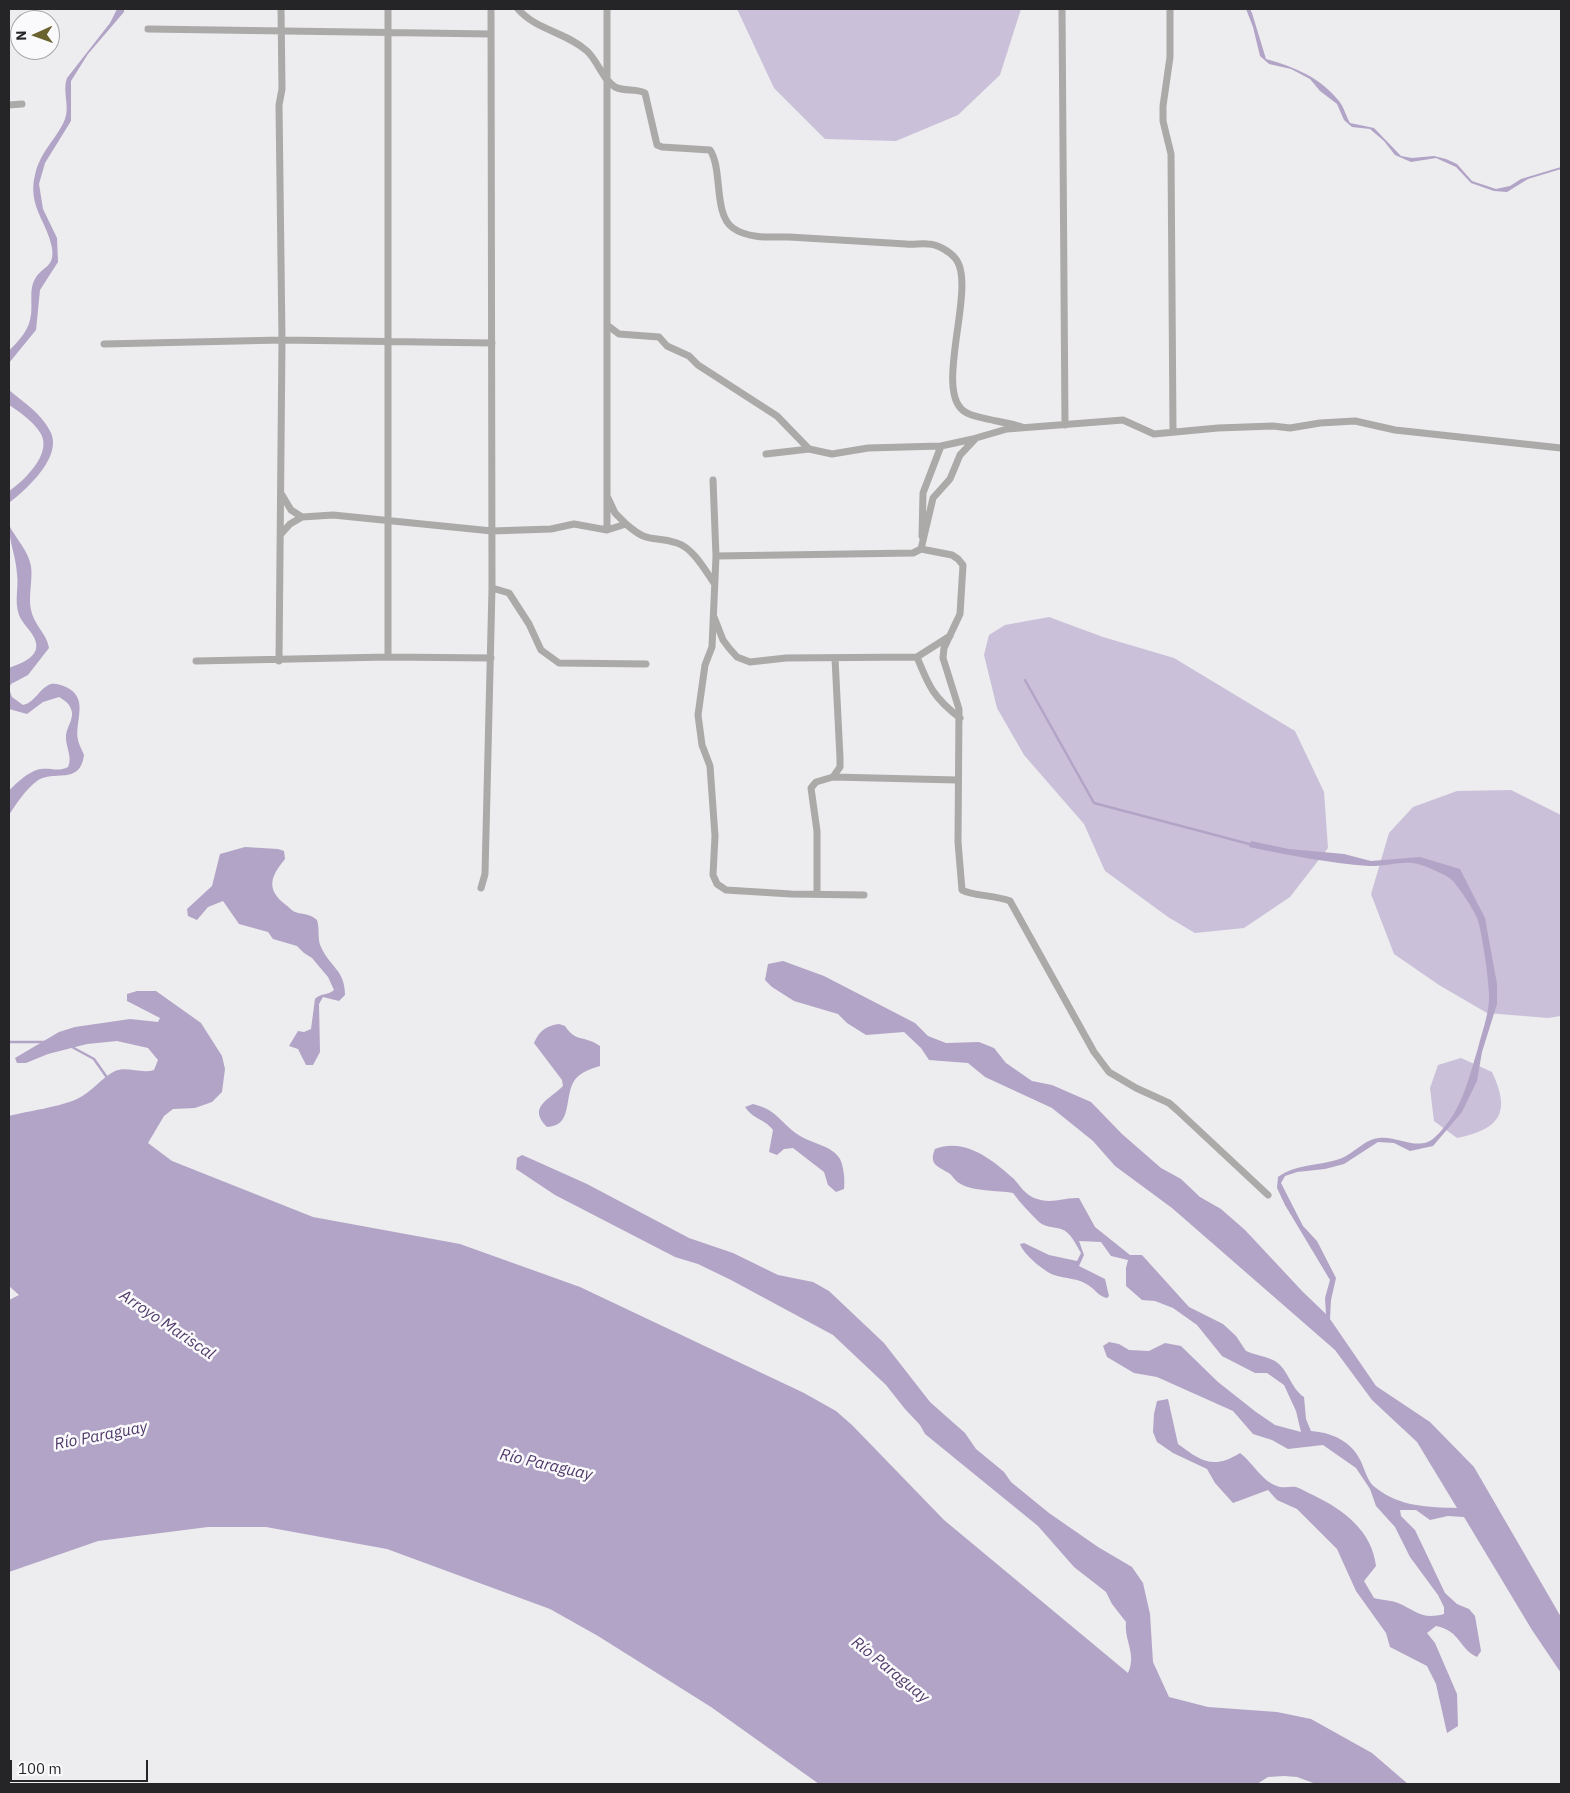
<!DOCTYPE html>
<meta charset="utf-8">
<style>
body{margin:0}
#map{position:relative;width:1570px;height:1793px;overflow:hidden;background:#edecef;font-family:"IBM Plex Sans",sans-serif}
canvas{display:block}
.frame{position:absolute;inset:0;border:10px solid #252426;pointer-events:none}
.north{position:absolute;left:10px;top:10px;width:50px;height:50px;box-sizing:border-box;background:#faf9fc;border:1px solid #a5a4a6;border-radius:50%;rotate:268deg;font-size:14px;font-weight:700;line-height:20px;text-align:center;color:#252426}
.north::after{content:'';display:block;margin:auto;width:18px;height:22px;background:#6a6330;clip-path:polygon(50% 0,100% 100%,50% 72%,0 100%)}
.scale{position:absolute;left:10px;top:1760px;width:138px;height:22px;box-sizing:border-box;border:2px solid #252426;border-top:0;padding-left:6px;font-size:15px;line-height:18px;white-space:nowrap;color:#252426;-webkit-text-stroke:4px #faf9fc;paint-order:stroke}
</style>
<div id="map">
<canvas width="1570" height="1793"></canvas>
<div class="frame"></div>
<div class="north">N</div>
<div class="scale">100 m</div>
</div>
<script>
const context = document.querySelector('canvas').getContext('2d');
context.lineJoin = 'round';
function fill(path, color) {
  context.fillStyle = color;
  context.fill(path, 'evenodd');
}
function stroke(path, color, width, dash) {
  context.strokeStyle = color;
  context.lineWidth = width;
  context.lineCap = dash ? 'butt' : 'round';
  context.setLineDash(dash || []);
  context.stroke(path);
}
function label(font, color, halo, rows, align = 'center') {
  context.font = font + ' "IBM Plex Sans",sans-serif';
  context.lineWidth = 5;
  context.setLineDash([]);
  context.textBaseline = 'middle';
  context.strokeStyle = halo;
  context.fillStyle = color;
  for (const [text, x, y, turn = 0] of rows) {
    context.save();
    context.translate(x, y);
    context.rotate((+turn || 0) * Math.PI / 180);
    context.textAlign = isNaN(turn) ? turn : align;
    if (halo) context.strokeText(text, 0, 0);
    context.fillText(text, 0, 0);
    context.restore();
  }
}
const green = new Path2D(`
 M 737,9 L 1021,9 L 1000,75 L 958,115 L 896,141 L 825,139 L 774,88 Z
 M 1049,617 L 1103,637 L 1174,658 L 1295,731 L 1324,792 L 1328,848 L 1290,897 L 1244,928 L 1195,933 L 1168,917 L 1105,871 L 1084,824 L 1024,755 L 997,708 L 984,655 L 989,635 L 1005,625 Z
 M 1511,790 L 1561,815 L 1561,1016 L 1548,1018 L 1487,1013 L 1439,985 L 1394,954 L 1371,894 L 1389,833 L 1413,807 L 1457,791 Z
 M 1461,1058 L 1492,1072 C 1511,1112 1501,1129 1457,1138 L 1434,1121 L 1430,1088 L 1438,1065 Z`);
const water = new Path2D(`
 M 117,9 L 124,9 L 124,12 L 88,54 L 71,81 L 71,121 L 45,163 L 39,184 L 43,209 L 57,238 L 58,262 L 40,290 L 36,330 L 9,363 L 9,351 C 17,342 27,333 30,320 C 34,307 28,291 35,279 C 42,266 55,268 52,248 C 48,223 27,206 35,175 C 40,151 57,139 65,119 C 70,106 62,91 67,78 L 110,23 Z
 M 1246,9 L 1250,9 L 1252,13 L 1266,59 C 1294,67 1320,77 1339,101 C 1344,107 1346,116 1350,123 L 1374,128 L 1401,156 L 1412,158 L 1434,156 L 1446,159 L 1457,164 L 1472,181 L 1496,189 L 1510,186 L 1521,179 L 1561,167 L 1561,169 L 1528,179 L 1507,192 L 1494,191 L 1471,183 L 1456,167 L 1436,158 L 1411,162 L 1395,155 L 1384,141 L 1370,129 L 1352,127 L 1344,120 L 1337,104 L 1320,91 L 1310,79 L 1291,69 L 1269,64 L 1260,56 L 1253,27 Z
 M 9,390 C 23,402 41,413 50,431 C 64,456 26,490 9,503 L 9,491 C 24,481 52,454 41,434 C 33,421 21,413 9,405 Z
 M 9,525 C 16,539 28,550 31,566 C 33,581 28,595 31,610 C 34,625 47,634 49,648 L 28,675 L 11,684 L 9,689 L 12,697 L 23,705 C 36,702 39,688 51,684 C 56,683 61,685 66,687 C 90,698 74,722 78,740 C 79,745 82,750 84,755 C 80,786 54,769 37,781 C 26,789 16,804 9,815 L 9,791 C 15,784 30,770 41,769 C 51,768 59,772 68,767 C 73,757 65,746 66,735 C 67,727 73,720 72,712 C 70,704 66,701 59,697 L 43,702 L 27,714 L 9,709 L 9,668 C 18,664 33,660 36,649 C 39,636 23,626 19,615 C 14,600 19,588 17,574 C 16,556 9,542 9,525 Z
 M 1251,841 L 1289,849 L 1344,854 L 1371,861 L 1420,857 L 1460,869 L 1485,918 L 1497,984 L 1497,1004 L 1482,1052 L 1477,1081 L 1462,1112 L 1433,1146 L 1410,1151 L 1394,1143 L 1378,1142 L 1344,1164 L 1325,1169 L 1297,1172 L 1285,1176 L 1281,1183 L 1303,1226 L 1317,1241 L 1336,1278 L 1331,1300 L 1330,1319 L 1376,1386 L 1430,1422 L 1474,1467 L 1561,1617 L 1561,1673 L 1532,1630 L 1464,1517 L 1448,1516 L 1430,1520 L 1416,1510 L 1400,1510 L 1401,1516 L 1415,1530 L 1445,1593 L 1457,1604 L 1469,1609 L 1475,1616 L 1481,1651 L 1477,1657 C 1458,1648 1461,1631 1436,1626 L 1427,1633 L 1435,1643 L 1457,1694 L 1458,1726 L 1447,1733 L 1436,1684 L 1427,1666 L 1390,1647 L 1386,1633 L 1356,1591 L 1337,1549 L 1297,1509 L 1277,1500 L 1268,1490 L 1233,1503 L 1215,1483 L 1207,1469 L 1173,1453 L 1157,1442 L 1153,1432 L 1154,1414 L 1157,1401 L 1168,1399 L 1178,1444 C 1201,1461 1213,1470 1240,1453 C 1253,1463 1262,1481 1277,1486 C 1283,1489 1290,1486 1296,1487 C 1302,1489 1308,1493 1313,1495 C 1344,1510 1372,1531 1376,1566 L 1364,1581 L 1374,1598 C 1381,1600 1391,1600 1398,1603 C 1417,1611 1421,1620 1444,1614 L 1444,1607 L 1438,1595 L 1410,1557 L 1395,1527 L 1376,1506 L 1370,1489 L 1356,1468 L 1323,1445 L 1288,1449 L 1272,1440 L 1253,1434 L 1233,1411 L 1157,1377 L 1134,1373 L 1107,1357 L 1103,1346 L 1109,1342 L 1119,1344 L 1129,1350 L 1149,1351 L 1165,1343 L 1181,1346 L 1218,1382 L 1256,1412 L 1275,1425 L 1301,1432 L 1296,1411 L 1284,1385 L 1267,1373 L 1255,1373 L 1222,1356 L 1197,1325 L 1173,1308 L 1155,1301 L 1142,1300 L 1126,1286 L 1126,1268 L 1128,1260 L 1111,1256 L 1101,1242 L 1079,1241 L 1084,1255 L 1079,1266 L 1105,1279 L 1109,1296 L 1107,1298 C 1099,1297 1095,1289 1088,1285 C 1078,1278 1066,1279 1054,1275 C 1045,1272 1023,1254 1020,1244 L 1024,1243 L 1049,1255 L 1077,1261 L 1081,1253 C 1076,1245 1071,1232 1061,1229 C 1054,1227 1045,1227 1039,1222 C 1030,1213 1021,1204 1013,1193 C 997,1190 973,1192 959,1183 C 954,1180 952,1174 947,1172 C 936,1166 929,1163 935,1149 C 965,1137 993,1160 1014,1179 C 1020,1186 1025,1194 1034,1198 C 1052,1205 1063,1197 1079,1198 L 1095,1227 L 1130,1255 L 1142,1255 L 1189,1307 L 1223,1324 L 1236,1336 L 1246,1351 C 1254,1355 1265,1356 1273,1360 C 1288,1367 1290,1388 1304,1397 L 1306,1419 L 1311,1431 C 1336,1433 1356,1444 1364,1469 C 1367,1476 1369,1483 1376,1488 C 1400,1507 1428,1507 1457,1508 L 1417,1442 L 1372,1400 L 1335,1350 L 1172,1208 L 1115,1166 L 1093,1141 L 1052,1108 L 985,1077 L 968,1063 L 929,1060 L 921,1048 L 904,1032 L 866,1035 L 847,1023 L 838,1014 L 794,1001 L 772,987 L 765,980 L 768,964 L 783,961 L 824,976 L 915,1023 L 928,1036 L 946,1043 L 979,1042 L 994,1048 L 1006,1063 L 1032,1081 L 1052,1085 L 1091,1102 L 1122,1134 L 1161,1168 L 1181,1179 L 1200,1197 L 1221,1209 L 1245,1230 L 1303,1292 L 1326,1314 L 1325,1298 L 1330,1280 L 1285,1205 L 1277,1188 L 1278,1177 C 1298,1162 1325,1167 1346,1156 C 1357,1150 1366,1139 1379,1138 C 1397,1135 1418,1152 1434,1138 C 1461,1114 1468,1081 1478,1048 C 1482,1032 1488,1017 1489,1000 C 1490,987 1482,930 1477,918 C 1472,907 1460,889 1452,880 C 1445,874 1430,868 1421,865 C 1406,859 1385,867 1369,866 C 1329,863 1288,855 1249,847 Z
 M 245,847 L 278,849 L 284,851 L 285,859 C 271,876 265,889 286,905 C 289,907 292,911 295,912 C 304,915 309,913 317,920 C 320,929 317,939 321,947 C 330,967 345,970 345,995 L 339,1001 L 323,997 L 319,1004 L 320,1052 L 313,1065 L 306,1065 L 298,1049 L 289,1046 L 298,1031 L 304,1032 L 311,1029 L 315,999 C 321,993 329,995 334,990 L 328,977 L 312,958 L 304,953 L 297,946 L 273,939 L 268,932 L 239,924 L 223,901 L 208,907 L 197,920 L 188,916 L 187,909 L 212,886 L 220,854 Z
 M 137,991 L 156,991 L 201,1023 L 222,1056 L 225,1069 L 222,1092 L 212,1102 L 195,1108 L 173,1109 L 164,1116 L 148,1143 L 172,1161 L 313,1217 L 460,1244 L 580,1287 L 804,1393 L 836,1411 L 852,1425 L 944,1520 L 1128,1673 C 1137,1654 1124,1641 1126,1622 L 1112,1604 L 1106,1592 L 1074,1567 L 1038,1526 L 925,1434 L 920,1425 L 905,1409 L 886,1385 L 833,1335 L 731,1280 L 698,1264 L 675,1257 L 555,1195 L 516,1169 L 517,1158 L 522,1155 L 529,1158 L 587,1184 L 689,1238 L 733,1253 L 778,1275 L 813,1282 L 829,1291 L 884,1343 L 930,1402 L 965,1433 L 976,1449 L 1004,1472 L 1011,1482 L 1049,1513 L 1098,1547 L 1132,1567 L 1143,1583 L 1150,1614 L 1153,1662 L 1169,1697 L 1208,1707 L 1277,1712 L 1311,1719 L 1372,1753 L 1408,1784 L 1316,1784 L 1297,1777 L 1284,1776 L 1268,1777 L 1257,1784 L 819,1784 L 711,1707 L 598,1636 L 550,1609 L 387,1549 L 266,1527 L 208,1527 L 98,1541 L 9,1572 L 9,1300 L 19,1295 L 9,1286 L 9,1116 C 28,1111 60,1107 77,1099 C 92,1092 102,1077 115,1071 C 127,1066 141,1074 154,1070 L 158,1060 L 148,1048 L 117,1041 L 87,1044 L 48,1054 L 26,1063 L 17,1063 L 15,1058 L 59,1032 L 75,1027 L 130,1019 L 158,1022 L 160,1018 L 127,1001 L 127,994 Z
 M 559,1024 L 565,1026 C 576,1043 585,1035 600,1046 L 600,1066 C 589,1069 576,1074 572,1085 C 565,1102 571,1126 547,1127 C 527,1107 549,1100 563,1086 L 562,1080 L 534,1043 C 540,1030 546,1026 559,1024 Z
 M 753,1104 C 777,1110 778,1120 797,1134 C 809,1143 832,1145 840,1159 C 844,1167 845,1181 844,1189 L 836,1192 L 828,1185 L 824,1172 L 793,1148 L 784,1149 L 777,1155 L 769,1152 L 773,1130 C 765,1119 754,1120 745,1107 Z`);
const stream = new Path2D(`
 M 1025,680 L 1094,803 L 1253,845
 M 9,1042 L 45,1042
 M 72,1047 L 94,1059 L 108,1079`);
const street = new Path2D(`
 M 388,9 L 388,657
 M 518,9 C 536,30 566,32 587,51 C 598,61 602,79 615,87 C 625,92 636,88 645,93 L 657,145 L 662,147 L 710,150 C 723,169 713,214 733,228 C 748,239 772,237 789,237 C 828,239 867,242 906,244 C 913,245 921,243 928,244 C 937,244 949,251 955,258 C 979,285 930,396 967,413 C 978,419 1008,422 1022,427
 M 607,9 L 607,530
 M 1062,9 L 1065,425
 M 1170,9 L 1170,57 L 1163,106 L 1163,121 L 1171,154 L 1173,431
 M 148,29 L 491,34
 M 9,105 L 22,104
 M 607,325 L 619,334 L 659,337 L 667,346 L 689,356 L 698,365 L 777,416 L 809,449
 M 104,344 L 282,340 L 492,343
 M 766,454 L 809,449 L 832,454 L 868,448 L 941,446
 M 713,480 L 716,556 L 712,647 L 705,665 L 698,715 L 702,745 L 710,766 L 715,836 L 713,875 L 717,884 L 726,890 L 791,894 L 864,895
 M 282,495 L 291,510 L 302,517
 M 608,498 L 615,513 L 626,524
 M 281,534 L 290,524 L 302,517 L 333,515 L 492,531 L 551,529 L 574,524 L 607,530 L 626,524 C 650,545 652,535 677,543 C 693,548 705,570 714,583
 M 922,536 L 923,493 L 941,446 L 973,439
 M 921,549 L 933,498 L 950,479 L 960,455 L 976,438 L 1007,429 L 1123,420 L 1154,434 L 1218,428 L 1273,426 L 1290,428 L 1320,423 L 1355,421 L 1395,430 L 1561,448
 M 716,556 L 913,553 L 921,549 L 952,555 L 958,559 L 963,565 L 960,614 L 944,648 L 943,658 L 959,709 L 958,842 L 962,890 C 972,896 995,895 1010,901 L 1094,1052 L 1109,1072 L 1136,1088 L 1169,1103 L 1177,1110 L 1268,1195
 M 492,588 L 509,593 L 529,624 L 541,650 L 559,663 L 646,664
 M 714,617 L 723,640 L 729,648 L 737,657 L 750,662 L 786,658 L 917,657 L 950,636
 M 917,657 C 929,687 934,698 960,718
 M 196,661 L 388,657 L 491,658
 M 279,661 L 282,340 L 279,105 L 282,89 L 281,9
 M 833,777 L 840,767 L 840,758 L 835,658
 M 481,888 L 485,874 L 492,588 L 491,9
 M 817,894 L 817,831 L 811,788 L 816,782 L 833,777 L 957,780`);
const waterNames = [
 ["Arroyo Mariscal",167,1325,34],
 ["Río Paraguay",101,1436,-11],
 ["Río Paraguay",546,1465,13],
 ["Río Paraguay",890,1670,39]
];
fill(green, '#cac0d9');
fill(water, '#b2a4c6');
stroke(stream, '#b2a4c6', 2.5);
stroke(street, '#abaaa9', 7);
label('italic 16px', '#4f3968', '#faf9fc', waterNames);
</script>
